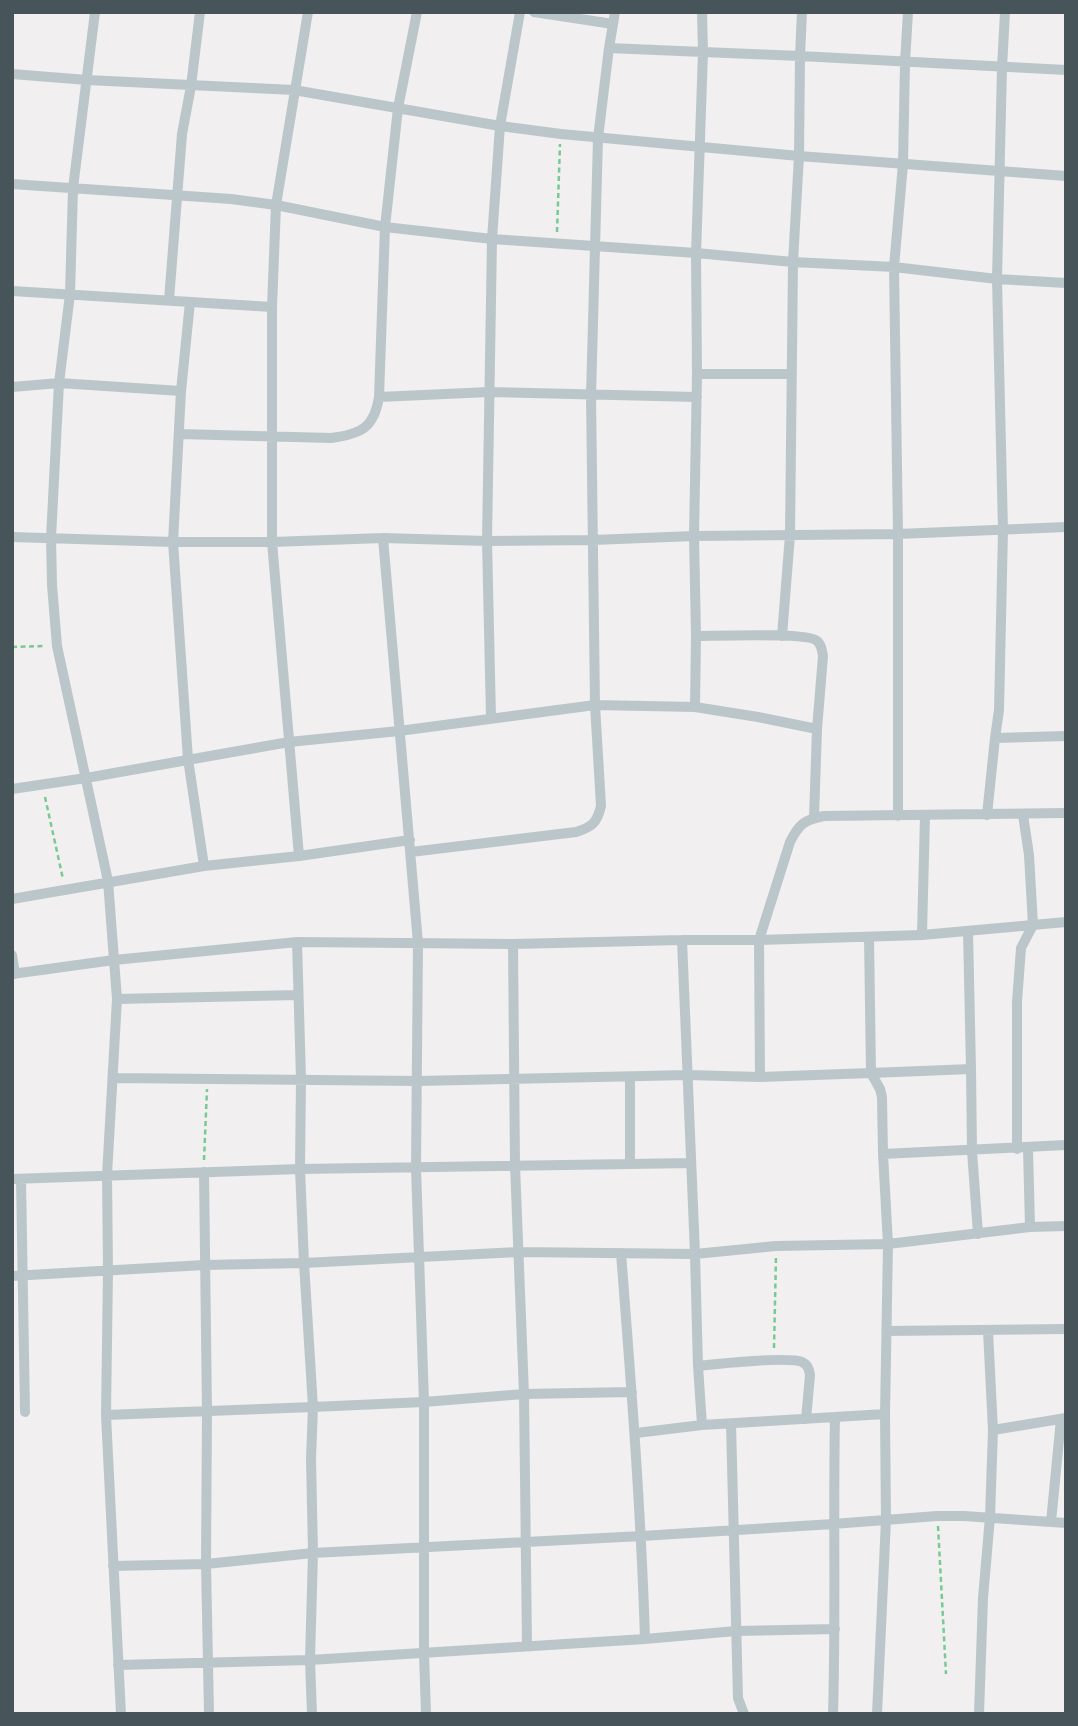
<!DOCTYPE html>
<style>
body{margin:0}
#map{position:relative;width:1078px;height:1726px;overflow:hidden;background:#f1efef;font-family:"DM Sans",sans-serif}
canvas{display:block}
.frame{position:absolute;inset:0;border:14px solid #47555b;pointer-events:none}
</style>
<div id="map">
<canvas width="1078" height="1726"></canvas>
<div class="frame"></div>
</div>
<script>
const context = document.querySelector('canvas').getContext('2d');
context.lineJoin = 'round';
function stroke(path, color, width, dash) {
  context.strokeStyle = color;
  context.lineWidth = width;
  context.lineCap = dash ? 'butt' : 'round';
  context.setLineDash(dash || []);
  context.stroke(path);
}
const path = new Path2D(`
 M 557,232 L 560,144
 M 12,647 L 44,646
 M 45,797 L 63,879
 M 204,1160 L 207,1089
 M 774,1348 L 776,1256
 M 938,1526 L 946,1674`);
const minor = new Path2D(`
 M 95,12 L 73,188 L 70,294 L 59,383 L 51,538 L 52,585 L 57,646 L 108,881 L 117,999 L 107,1175 L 108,1270 L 106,1415 L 121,1714
 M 534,12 L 613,24
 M 1005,12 L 1002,68 L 997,279 L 1003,530 L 999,710 L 995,738 L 1066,736
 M 609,48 L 703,52 L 702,12
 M 12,74 L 87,80 L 294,90 L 500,126 L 561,134 L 799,156 L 1066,176
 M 12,184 L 231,199 L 276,205 L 385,227 L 492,239 L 696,253 L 793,262 L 894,267 L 997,279 L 1066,283
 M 12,291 L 272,307
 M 169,300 L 182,134 L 191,86 L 200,12
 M 190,302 L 181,391 L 173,542 L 188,759 L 204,866
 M 697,374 L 792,374
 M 12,387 L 59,383 L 181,391
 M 379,397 L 489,392 L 697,397
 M 179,434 L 331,438 C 361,434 374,428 379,397 L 385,227 L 398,108 L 417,12
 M 12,537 L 173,542 L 272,542 L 383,538 L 487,541 L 593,540 L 694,536 L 898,534 L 1066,527
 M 383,538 L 418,943 L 416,1168 L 424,1402 L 424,1653 L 426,1714
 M 696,636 C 714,636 809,632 817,641 C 822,645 822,651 823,656 L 817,729
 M 782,636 L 790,535 L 793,262 L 799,156 L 800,56 L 802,12
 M 695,707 L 696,636 L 694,536 L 697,374 L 696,253 L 703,52 L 800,56 L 1066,70
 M 491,718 L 487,541 L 492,239 L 500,126 L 520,12
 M 12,789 L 86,778 L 289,742 L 399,731 L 595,705 L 695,707 L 758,717 L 817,729 L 814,818
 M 987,815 L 995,738
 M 898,816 L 898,534 L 894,267 L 903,164 L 905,63 L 908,12
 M 411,852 L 576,832 C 592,827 597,823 601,806 L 595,705 L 591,396 L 598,138 L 609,48 L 615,12
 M 299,856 L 272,542 L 272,307 L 276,205 L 308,12
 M 12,899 L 204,866 L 299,856 L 410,840
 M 968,931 L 971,1069 L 972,1151 L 978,1234
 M 922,935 L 925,816
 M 869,937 L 871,1073 L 971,1069
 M 682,940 L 695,1254 L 698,1366 L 702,1425 L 885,1414
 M 297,942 L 301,1079 L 300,1169 L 304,1263 L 313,1407 L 311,1459 L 313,1553 L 310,1660 L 312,1714
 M 513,944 L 515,1165 L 524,1394 L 527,1646
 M 12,955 L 15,974
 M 12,974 L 114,960 L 297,942 L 513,944 L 682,940 L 759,940 L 922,935 L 1066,922
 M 117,999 L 298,995
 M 630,1077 L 630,1164 L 691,1163
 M 760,1077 L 759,940 L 790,842 C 799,824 804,820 824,816 L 1066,813
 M 113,1078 L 418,1081 L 688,1075 L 760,1077 L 871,1073 L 880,1089 L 882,1097 L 883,1154
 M 1028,1148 L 1030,1227
 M 1017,1149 L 1017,1002 L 1021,948 L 1033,925 L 1029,855 L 1023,815
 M 204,1172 L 207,1412 L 206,1564 L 209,1714
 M 12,1179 L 300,1169 L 630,1164
 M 21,1179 L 25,1412
 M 621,1253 C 631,1382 641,1510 645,1639
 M 12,1276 L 204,1265 L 304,1263 L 518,1252 L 695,1254 L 776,1246 L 888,1244 L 1030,1227 L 1066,1226
 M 887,1331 L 1066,1329
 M 698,1366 C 718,1364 788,1356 802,1362 C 808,1365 809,1369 810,1375 L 806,1419
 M 106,1415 L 313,1407 L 424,1402 L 524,1394 L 632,1392
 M 731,1424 L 738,1698 L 744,1714
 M 993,1430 L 1066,1418
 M 636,1433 L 702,1425
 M 1051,1522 L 1061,1419
 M 113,1566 L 206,1564 L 313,1553 L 642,1536 L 833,1524 L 937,1516 L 964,1516 L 1066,1523
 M 118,1665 L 310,1660 L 645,1639 L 736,1631 L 835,1629
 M 833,1714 C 836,1615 833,1516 835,1417
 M 877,1714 L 886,1520 L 885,1414 L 888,1244 L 883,1154 L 1066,1145
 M 979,1714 L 983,1598 L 990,1517 L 993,1430 L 988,1331`);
stroke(path, '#78ca94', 2.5, [5, 3.5]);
stroke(minor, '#bbc6cb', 10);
</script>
